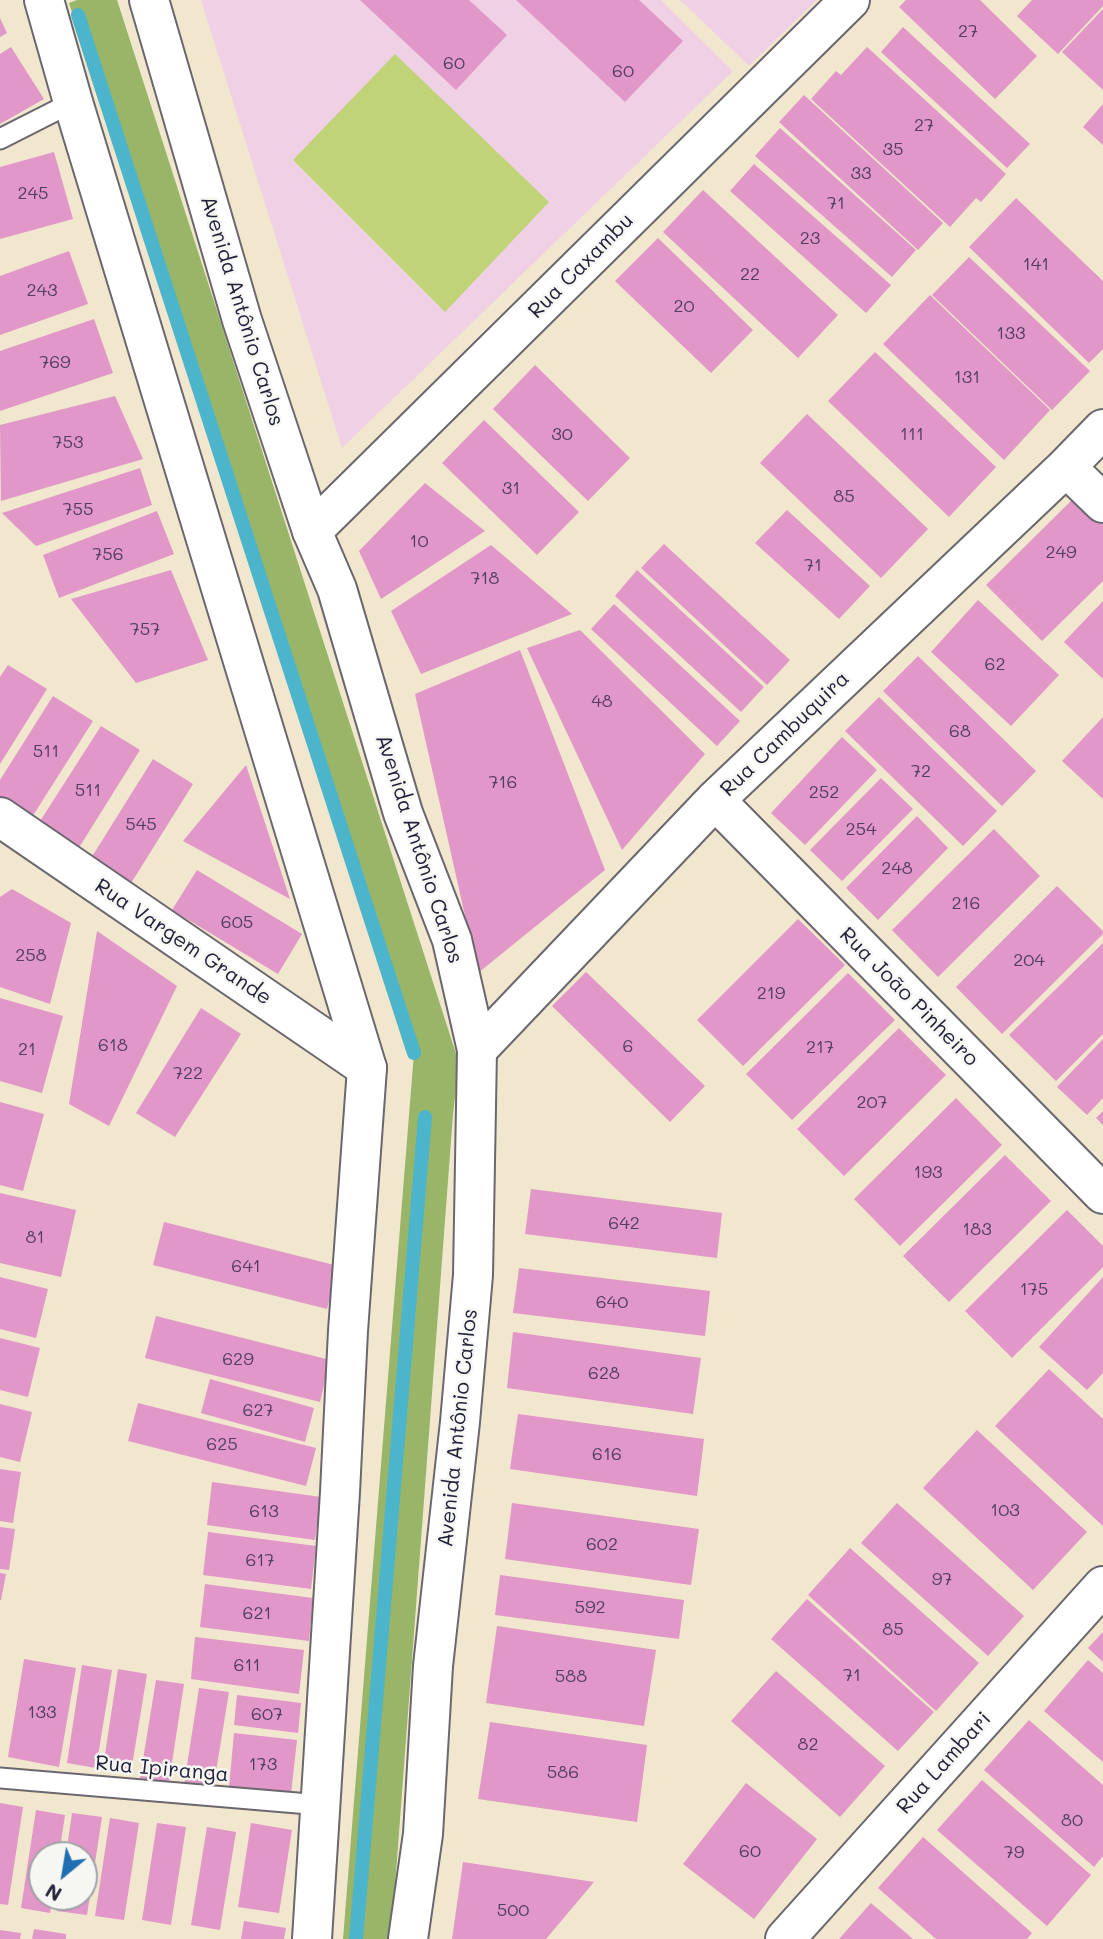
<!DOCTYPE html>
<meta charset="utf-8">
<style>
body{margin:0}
#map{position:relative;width:1103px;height:1939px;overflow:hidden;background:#f1e6ce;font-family:Mali,sans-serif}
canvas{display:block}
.north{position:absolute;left:28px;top:1841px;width:70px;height:70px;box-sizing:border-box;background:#f6f6f2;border:2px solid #a1a1a9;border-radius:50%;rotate:210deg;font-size:19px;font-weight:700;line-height:28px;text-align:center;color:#22223b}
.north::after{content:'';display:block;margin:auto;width:24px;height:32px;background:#1f6fb2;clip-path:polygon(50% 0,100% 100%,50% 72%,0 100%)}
</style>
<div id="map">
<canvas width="1103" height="1939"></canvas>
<div class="north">N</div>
</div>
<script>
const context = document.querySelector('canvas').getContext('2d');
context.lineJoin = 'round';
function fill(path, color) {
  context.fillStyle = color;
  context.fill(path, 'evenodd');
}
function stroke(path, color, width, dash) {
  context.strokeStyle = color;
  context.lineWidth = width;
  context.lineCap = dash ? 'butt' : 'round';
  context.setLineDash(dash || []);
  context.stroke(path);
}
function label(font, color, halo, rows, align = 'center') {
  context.font = font + ' Mali,sans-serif';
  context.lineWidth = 5;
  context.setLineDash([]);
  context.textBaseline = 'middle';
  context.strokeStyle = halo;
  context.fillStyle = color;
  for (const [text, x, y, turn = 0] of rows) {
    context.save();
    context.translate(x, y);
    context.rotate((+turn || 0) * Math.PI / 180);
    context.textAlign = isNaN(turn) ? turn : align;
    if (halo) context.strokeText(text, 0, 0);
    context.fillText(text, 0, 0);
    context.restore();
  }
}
const built = new Path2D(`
 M 201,0 L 661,0 L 733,71 L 342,448 Z
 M 680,0 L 817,0 L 749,66 Z`);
const green = new Path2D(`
 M 395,54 L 549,202 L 445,312 L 293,160 Z`);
const forest = new Path2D(`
 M 77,0 L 117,0 L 459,1063 L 453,1114 L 391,1939 L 343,1939 L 414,1053 L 69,3 Z`);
const stream = new Path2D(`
 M 78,15 L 414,1053
 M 356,1939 L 425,1117`);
const building = new Path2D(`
 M 360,0 L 469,0 L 507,35 L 456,90 Z
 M 516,0 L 639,0 L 683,41 L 625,102 Z
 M 906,0 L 980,0 L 1037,56 L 995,99 L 899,7 Z
 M 1032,0 L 1103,0 L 1103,6 L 1058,54 L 1017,16 Z
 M 1103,9 L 1103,90 L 1062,52 Z
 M 0,18 L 7,33 L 0,37 Z
 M 903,27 L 1030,144 L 1007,168 L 881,52 Z
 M 11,47 L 44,99 L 0,124 L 0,54 Z
 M 867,47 L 1006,174 L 981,202 L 976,198 L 950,227 L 811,99 L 836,71 L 841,75 Z
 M 804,95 L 943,223 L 918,250 L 779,122 Z
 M 1103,104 L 1103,145 L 1083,127 Z
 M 780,128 L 916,250 L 892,277 L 755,156 Z
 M 54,152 L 73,219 L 0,239 L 0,167 Z
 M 754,164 L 891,285 L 866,313 L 730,191 Z
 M 703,190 L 838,315 L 798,358 L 663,232 Z
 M 1016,198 L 1103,281 L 1103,349 L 1089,363 L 969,247 Z
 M 658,238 L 753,330 L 711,373 L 615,281 Z
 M 69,251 L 88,304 L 0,335 L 0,276 Z
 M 969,257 L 1090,371 L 1052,410 L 932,295 Z
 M 930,295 L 1050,410 L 1004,460 L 883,344 Z
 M 94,319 L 113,373 L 0,411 L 0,351 Z
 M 875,352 L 996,467 L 949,517 L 828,401 Z
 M 535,365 L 630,458 L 588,501 L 493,409 Z
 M 115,396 L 143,459 L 1,501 L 0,425 Z
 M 807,414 L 928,529 L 881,578 L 760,463 Z
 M 484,420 L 579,512 L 537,555 L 442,463 Z
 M 140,468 L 152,505 L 36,546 L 2,513 Z
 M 425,483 L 485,531 L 381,599 L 359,551 Z
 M 1077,495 L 1103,522 L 1103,581 L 1042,641 L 986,585 Z
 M 787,510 L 870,586 L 839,619 L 755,543 Z
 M 157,511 L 174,554 L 59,598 L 43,555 Z
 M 664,544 L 790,660 L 767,685 L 641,568 Z
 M 491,545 L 572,614 L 421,674 L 391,611 Z
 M 171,570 L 208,660 L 136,683 L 71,599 Z
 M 637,570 L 764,687 L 741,712 L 615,596 Z
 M 978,600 L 1059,675 L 1011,726 L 931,652 Z
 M 1103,601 L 1103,679 L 1064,642 Z
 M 614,604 L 740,721 L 717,746 L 591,629 Z
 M 580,630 L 705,754 L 622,850 L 527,648 Z
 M 520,650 L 605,870 L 478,973 L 415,694 Z
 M 918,656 L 1036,771 L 1002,806 L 883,691 Z
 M 8,665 L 47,689 L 0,764 L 0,677 Z
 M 53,696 L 93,721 L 27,825 L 0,808 L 0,780 Z
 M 879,697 L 997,811 L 963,846 L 845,731 Z
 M 1103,717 L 1103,799 L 1062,761 Z
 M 101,726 L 140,750 L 75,854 L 35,829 Z
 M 842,737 L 877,770 L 805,845 L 771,813 Z
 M 153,759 L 193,784 L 128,888 L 88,863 Z
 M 246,765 L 290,899 L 183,841 Z
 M 881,778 L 913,809 L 842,881 L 810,850 Z
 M 917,816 L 948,848 L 878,920 L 846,888 Z
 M 994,829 L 1040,876 L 938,977 L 892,930 Z
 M 197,870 L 302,934 L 278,974 L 172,910 Z
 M 1057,886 L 1103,931 L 1103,934 L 1002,1034 L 956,987 Z
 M 12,889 L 71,923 L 50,1004 L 0,987 L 0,897 Z
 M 798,919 L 845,965 L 743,1066 L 697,1020 Z
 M 97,931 L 177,986 L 109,1126 L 69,1104 Z
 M 1103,943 L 1103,1034 L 1056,1081 L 1009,1035 Z
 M 586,972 L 705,1086 L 670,1122 L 552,1006 Z
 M 848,973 L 895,1020 L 792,1120 L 746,1074 Z
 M 0,998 L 63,1016 L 42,1093 L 0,1081 Z
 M 201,1008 L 241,1034 L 175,1137 L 136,1113 Z
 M 899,1028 L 946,1075 L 844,1176 L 797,1129 Z
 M 1103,1039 L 1103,1098 L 1087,1115 L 1057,1087 Z
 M 956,1098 L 1002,1145 L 900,1246 L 854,1199 Z
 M 0,1102 L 44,1114 L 23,1191 L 0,1185 Z
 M 1103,1111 L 1103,1125 L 1096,1118 Z
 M 1005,1155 L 1051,1201 L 949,1302 L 903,1256 Z
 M 531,1189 L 722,1213 L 717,1258 L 525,1234 Z
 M 0,1193 L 76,1210 L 61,1277 L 0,1263 Z
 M 1067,1210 L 1103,1246 L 1103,1267 L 1012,1358 L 965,1311 Z
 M 164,1222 L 338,1266 L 327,1309 L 153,1265 Z
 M 519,1268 L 710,1291 L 705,1336 L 513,1313 Z
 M 0,1277 L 48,1289 L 36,1338 L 0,1329 Z
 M 1103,1277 L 1103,1373 L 1087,1390 L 1039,1347 Z
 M 156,1316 L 330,1360 L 320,1402 L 145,1358 Z
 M 513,1332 L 701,1358 L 693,1414 L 507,1388 Z
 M 0,1338 L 40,1348 L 28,1397 L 0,1390 Z
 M 1049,1369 L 1103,1419 L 1103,1526 L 995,1426 Z
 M 210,1379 L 314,1408 L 305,1442 L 201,1413 Z
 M 138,1403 L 316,1448 L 306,1486 L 128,1441 Z
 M 0,1404 L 32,1412 L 20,1462 L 0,1457 Z
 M 518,1414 L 704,1439 L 697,1496 L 510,1469 Z
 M 977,1430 L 1087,1532 L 1033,1590 L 923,1488 Z
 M 0,1469 L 21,1472 L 13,1523 L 0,1521 Z
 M 212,1482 L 321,1497 L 315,1540 L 207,1525 Z
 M 512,1503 L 699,1529 L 691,1585 L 505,1559 Z
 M 897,1503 L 1024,1616 L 988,1656 L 861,1543 Z
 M 0,1527 L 15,1529 L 9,1570 L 0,1569 Z
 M 208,1532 L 316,1546 L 311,1589 L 203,1575 Z
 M 850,1548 L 979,1663 L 936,1711 L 808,1595 Z
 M 0,1573 L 6,1574 L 1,1600 L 0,1600 Z
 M 500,1575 L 684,1600 L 679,1639 L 495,1615 Z
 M 205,1584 L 313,1598 L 309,1641 L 200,1627 Z
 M 807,1599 L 934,1712 L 898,1751 L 771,1639 Z
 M 497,1626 L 656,1650 L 644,1726 L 486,1703 Z
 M 1103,1632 L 1103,1662 L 1088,1648 Z
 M 195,1637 L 304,1650 L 299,1694 L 191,1679 Z
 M 24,1659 L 76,1668 L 59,1767 L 8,1757 Z
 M 1088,1660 L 1103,1673 L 1103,1762 L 1044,1711 Z
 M 82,1665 L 112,1670 L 96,1768 L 67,1763 Z
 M 118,1669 L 147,1674 L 131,1772 L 103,1767 Z
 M 776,1671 L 885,1766 L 840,1817 L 731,1721 Z
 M 156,1680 L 184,1684 L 169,1782 L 140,1778 Z
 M 199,1688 L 229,1692 L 213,1790 L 184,1785 Z
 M 237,1695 L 301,1703 L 298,1733 L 234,1725 Z
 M 1029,1720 L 1103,1785 L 1103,1856 L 1094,1867 L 984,1770 Z
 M 490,1722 L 647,1745 L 637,1822 L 478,1799 Z
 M 234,1733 L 297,1740 L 291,1794 L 229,1788 Z
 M 982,1780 L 1091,1875 L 1047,1926 L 937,1830 Z
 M 746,1783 L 817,1839 L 754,1919 L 683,1864 Z
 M 0,1803 L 23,1807 L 8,1905 L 0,1904 Z
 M 36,1810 L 65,1815 L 59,1855 L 42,1855 L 42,1897 L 53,1897 L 50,1913 L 21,1908 Z
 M 72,1813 L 102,1817 L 87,1915 L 57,1911 L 59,1897 L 84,1897 L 84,1855 L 66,1855 Z
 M 110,1818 L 139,1823 L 124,1920 L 95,1916 Z
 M 157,1823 L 186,1827 L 171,1925 L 142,1920 Z
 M 251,1823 L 292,1830 L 279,1913 L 238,1907 Z
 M 207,1827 L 236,1832 L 220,1930 L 191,1925 Z
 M 923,1837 L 1032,1933 L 1027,1939 L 936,1939 L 878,1888 Z
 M 463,1862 L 594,1882 L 546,1939 L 452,1939 Z
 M 871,1903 L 913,1939 L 839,1939 Z
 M 244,1921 L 286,1928 L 284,1939 L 241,1939 Z
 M 34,1929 L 66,1934 L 66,1939 L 32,1939 Z
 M 0,1930 L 21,1933 L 20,1939 L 0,1939 Z`);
const service = new Path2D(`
 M 0,139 L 73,102
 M 0,1778 L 321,1805`);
const minor = new Path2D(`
 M 1066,467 L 1103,503
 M 312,531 L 850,0
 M 715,800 L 1103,1194
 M 0,817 L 367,1068
 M 477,1050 L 715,800 L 1066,467 L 1103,429
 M 785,1939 L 1103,1586`);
const tertiary = new Path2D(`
 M 44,0 L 73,102 L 367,1068 L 348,1331 L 340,1492 L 312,1939
 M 149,0 L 242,320 L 312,531 L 337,589 L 403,813 L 452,940 L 477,1050 L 473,1275 L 460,1422 L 433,1666 L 423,1834 L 408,1939`);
const numberNames = [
 ["27",968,31],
 ["60",454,63],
 ["60",623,71],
 ["27",924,125],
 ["35",893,149],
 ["33",861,173],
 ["245",33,193],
 ["71",836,203],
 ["23",810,238],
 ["141",1036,264],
 ["22",750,274],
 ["243",42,290],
 ["20",684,306],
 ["133",1011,333],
 ["769",55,362],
 ["131",967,377],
 ["30",562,434],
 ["111",912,434],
 ["753",68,442],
 ["31",511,488],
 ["85",844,496],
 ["755",78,509],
 ["10",419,541],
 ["249",1061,552],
 ["756",108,554],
 ["71",813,565],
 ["718",485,578],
 ["757",145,629],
 ["62",995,664],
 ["48",602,701],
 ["68",960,731],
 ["511",46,751],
 ["72",921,771],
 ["716",503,782],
 ["511",88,790],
 ["252",824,792],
 ["545",141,824],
 ["254",861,829],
 ["248",897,868],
 ["216",966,903],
 ["605",237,922],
 ["258",31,955],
 ["204",1029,960],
 ["219",771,993],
 ["618",113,1045],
 ["6",628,1046],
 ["217",820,1047],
 ["21",27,1049],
 ["722",188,1073],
 ["207",872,1102],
 ["193",928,1172],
 ["642",624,1223],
 ["183",977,1229],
 ["81",35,1237],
 ["641",246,1266],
 ["175",1034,1289],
 ["640",612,1302],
 ["629",238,1359],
 ["628",604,1373],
 ["627",258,1410],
 ["625",222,1444],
 ["616",607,1454],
 ["103",1005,1510],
 ["613",264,1511],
 ["602",602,1544],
 ["617",260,1560],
 ["97",942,1579],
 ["592",590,1607],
 ["621",257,1613],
 ["85",893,1629],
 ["611",247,1665],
 ["71",852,1675],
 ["588",571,1676],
 ["133",42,1712],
 ["607",267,1714],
 ["82",808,1744],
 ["173",263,1764],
 ["586",563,1772],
 ["80",1072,1820],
 ["60",750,1851],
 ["79",1014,1852],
 ["500",513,1910]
];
const streetNames = [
 ["Rua Caxambu",581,266,-45],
 ["Avenida Antônio Carlos",242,311,73],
 ["Rua Cambuquira",785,734,-44],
 ["Avenida Antônio Carlos",419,849,72],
 ["Rua Vargem Grande",183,942,34],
 ["Rua João Pinheiro",909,997,45],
 ["Avenida Antônio Carlos",458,1428,-84],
 ["Rua Lambari",944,1763,-48],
 ["Rua Ipiranga",162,1769,5]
];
fill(built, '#f0d0e4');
fill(green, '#c0d377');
fill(forest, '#98b568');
stroke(stream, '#4db5cb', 14);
fill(building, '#e197c7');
stroke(service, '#6a676e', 23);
stroke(minor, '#6a676e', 42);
stroke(tertiary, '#6a676e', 42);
stroke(service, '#fff', 19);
stroke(minor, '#fff', 38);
stroke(tertiary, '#fff', 38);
label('18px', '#523f5e', null, numberNames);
label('21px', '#22223b', '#f6f6f2', streetNames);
</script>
